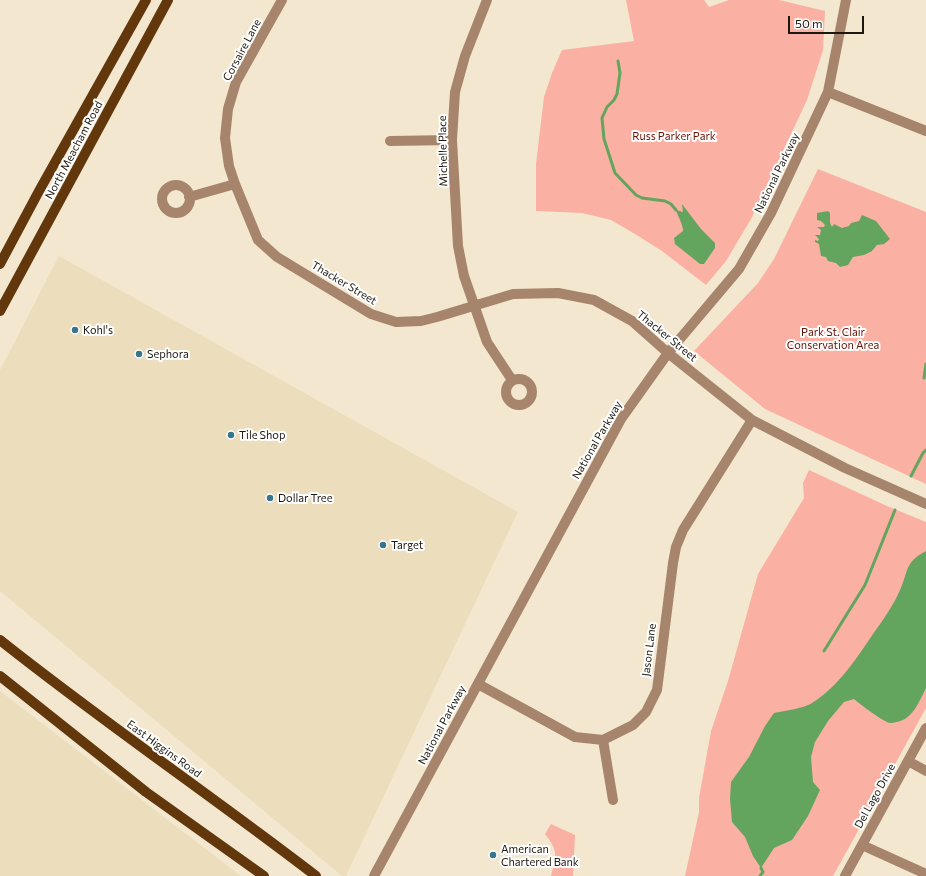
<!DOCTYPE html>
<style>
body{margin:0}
#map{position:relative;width:926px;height:876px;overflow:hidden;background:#f3e8cf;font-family:Commissioner,sans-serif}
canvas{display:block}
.scale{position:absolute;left:788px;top:16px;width:76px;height:18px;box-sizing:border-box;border:2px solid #1c180f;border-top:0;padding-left:5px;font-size:12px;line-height:14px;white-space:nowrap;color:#1c180f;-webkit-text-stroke:3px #fff;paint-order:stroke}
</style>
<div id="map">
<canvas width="926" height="876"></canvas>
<div class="scale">50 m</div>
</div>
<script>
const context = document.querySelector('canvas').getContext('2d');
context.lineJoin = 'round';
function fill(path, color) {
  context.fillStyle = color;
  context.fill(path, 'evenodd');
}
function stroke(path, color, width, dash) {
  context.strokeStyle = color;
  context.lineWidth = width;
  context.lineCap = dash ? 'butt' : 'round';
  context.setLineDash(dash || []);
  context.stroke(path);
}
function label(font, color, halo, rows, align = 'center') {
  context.font = font + ' Commissioner,sans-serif';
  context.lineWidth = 4;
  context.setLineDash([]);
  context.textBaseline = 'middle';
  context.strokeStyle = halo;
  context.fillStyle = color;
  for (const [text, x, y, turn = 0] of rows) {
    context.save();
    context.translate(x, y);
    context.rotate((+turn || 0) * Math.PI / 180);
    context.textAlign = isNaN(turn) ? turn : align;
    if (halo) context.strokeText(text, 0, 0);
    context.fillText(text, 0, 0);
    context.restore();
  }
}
const built = new Path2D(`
 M 59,256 L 518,512 L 346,876 L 342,876 L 0,591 L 0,370 Z
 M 0,691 L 241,876 L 0,876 Z`);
const green = new Path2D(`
 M 626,0 L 704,0 L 709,7 L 729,0 L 779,0 L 825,11 L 823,50 L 807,100 L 751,219 L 726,261 L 706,285 L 662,251 L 635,234 L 611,220 L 582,213 L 536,211 L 536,164 L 544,97 L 552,73 L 562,50 L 634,41 Z
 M 818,169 L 926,212 L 926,484 L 765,409 L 694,351 L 758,283 L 774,259 Z
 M 809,470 L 887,506 L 926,522 L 926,708 L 833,876 L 685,876 L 699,812 L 699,798 L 711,731 L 728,681 L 758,574 L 804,498 L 803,483 Z
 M 551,824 L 575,835 L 573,876 L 551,876 C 556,855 559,852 545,834 Z`);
const water = new Path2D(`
 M 682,204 L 701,229 L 715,243 L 715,248 L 704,264 L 700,264 L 675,244 L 674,238 L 683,231 C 683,224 678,217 676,210 L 683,212 Z
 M 828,211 L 830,213 L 830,223 L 832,227 L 834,224 L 842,228 L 849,226 L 851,223 L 859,221 L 862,215 L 876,221 L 890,239 L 884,244 L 877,245 L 872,251 L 864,255 L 853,257 L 848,265 L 840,267 L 836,263 L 828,261 L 826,257 L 821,256 L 819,244 L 815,242 L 815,240 L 818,241 L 819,239 L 815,235 L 820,235 L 821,230 L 817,227 L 824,227 L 825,225 L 821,221 L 817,220 L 817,213 Z
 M 926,551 L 926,688 C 921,698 915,713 905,719 C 901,721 894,723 890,723 C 882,721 861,705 854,699 L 844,702 L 828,721 L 815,742 L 811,757 L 813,782 L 820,790 L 808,816 L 792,840 L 774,848 L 761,868 L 753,856 L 745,837 L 732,822 L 730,799 L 731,782 L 749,757 L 765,726 L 774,713 C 784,711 805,708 812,703 C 839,686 856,659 873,634 C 883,620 893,606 900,590 C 909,570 904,563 926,551 Z`);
const stream = new Path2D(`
 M 618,61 L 620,73 L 617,94 L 614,100 L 607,107 L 602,118 L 604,139 L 615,173 L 636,195 L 642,198 L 665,201 L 671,204 L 676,210
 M 924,378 L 926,364
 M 911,476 L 923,453 L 926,450
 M 824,651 L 865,585 L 895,510
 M 760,876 L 763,872 L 761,868`);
const minor = new Path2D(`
 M 282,0 L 236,82 L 228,109 L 225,138 L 229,166 L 235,184 L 258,240 L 277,257 L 371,314 L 396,322 L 421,321 L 437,317 L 513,294 L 558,293 L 594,300 L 632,321 L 668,353 L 752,420 L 845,468 L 926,504
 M 487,0 L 465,56 L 455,92 L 452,140 L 458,246 L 464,276 L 487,342 L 512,380
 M 828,92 L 926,131
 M 390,141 L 452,140
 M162 199a14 14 0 1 1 28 0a14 14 0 1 1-28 0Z
 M 189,197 L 235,184
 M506 392a13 13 0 1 1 26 0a13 13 0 1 1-26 0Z
 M 478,684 L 575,737 L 603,740 L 633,725 L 646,712 L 657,690 L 673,563 L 676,547 L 683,530 L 752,420
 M 603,740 L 613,800
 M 908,761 L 926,771
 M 862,845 L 926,874
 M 374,876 L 621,419 L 668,353 L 739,269 L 771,213 L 828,92 L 846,0
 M 845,876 L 926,728`);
const major = new Path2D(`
 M 0,264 L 39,191 L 146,0
 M 0,311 L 168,0
 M 0,640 C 103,722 212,796 316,876
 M 0,676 L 146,792 L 264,876`);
const markers = [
 [75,330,4,"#39758d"],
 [139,354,4,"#39758d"],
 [231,435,4,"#39758d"],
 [270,498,4,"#39758d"],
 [383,545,4,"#39758d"],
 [493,855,4,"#39758d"]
];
const streetNames = [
 ["Corsaire Lane",242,50,-62],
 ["North Meacham Road",74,150,-62],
 ["Michelle Place",443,151,-91],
 ["National Parkway",777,173,-64],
 ["Thacker Street",344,283,31],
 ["Thacker Street",667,336,39],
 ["National Parkway",597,440,-60],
 ["Jason Lane",649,650,-83],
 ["National Parkway",442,725,-62],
 ["East Higgins Road",164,749,36],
 ["Del Lago Drive",875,796,-61]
];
const parkNames = [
 ["Russ Parker Park",674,136],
 ["Park St. Clair",833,332],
 ["Conservation Area",833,345]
];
const poiNames = [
 ["Kohl's",83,330],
 ["Sephora",147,354],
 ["Tile Shop",239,435],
 ["Dollar Tree",278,498],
 ["Target",391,545],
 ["American",501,849],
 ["Chartered Bank",501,862]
];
fill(built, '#ecdebd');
fill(green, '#fab0a2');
fill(water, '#63a55e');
stroke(stream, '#63a55e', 3);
stroke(minor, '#a7856c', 10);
stroke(major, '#63370c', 10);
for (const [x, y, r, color] of markers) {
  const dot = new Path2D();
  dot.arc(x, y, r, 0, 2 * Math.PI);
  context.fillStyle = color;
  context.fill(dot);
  stroke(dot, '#fff', 1.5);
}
label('11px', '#1c180f', '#fff', streetNames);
label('11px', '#671105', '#fff', parkNames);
label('11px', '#1c180f', '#fff', poiNames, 'left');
</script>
